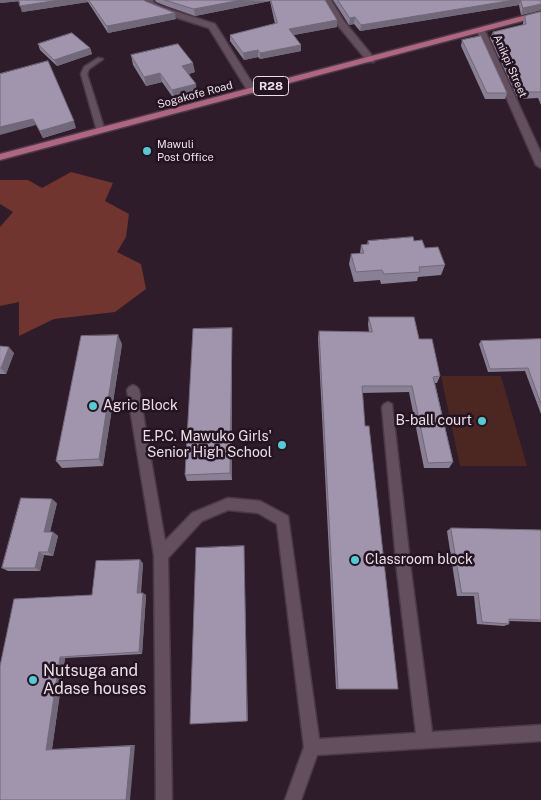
<!DOCTYPE html>
<style>
body{margin:0}
canvas{display:block;background:#2e1c2a}
</style>
<canvas width="541" height="800"></canvas>
<script>
const context = document.querySelector('canvas').getContext('2d');
context.lineJoin = 'round';
function fill(path, color) {
  context.fillStyle = color;
  context.fill(path, 'evenodd');
}
function stroke(path, color, width, dash) {
  context.strokeStyle = color;
  context.lineWidth = width;
  context.lineCap = dash ? 'butt' : 'round';
  context.setLineDash(dash || []);
  context.stroke(path);
}
function label(font, color, halo, rows, align = 'center') {
  context.font = font + ' "Public Sans",sans-serif';
  context.lineWidth = 5;
  context.setLineDash([]);
  context.textBaseline = 'middle';
  context.strokeStyle = halo;
  context.fillStyle = color;
  for (const [text, x, y, turn = 0] of rows) {
    context.save();
    context.translate(x, y);
    context.rotate((+turn || 0) * Math.PI / 180);
    context.textAlign = isNaN(turn) ? turn : align;
    if (halo) context.strokeText(text, 0, 0);
    context.fillText(text, 0, 0);
    context.restore();
  }
}
const green = new Path2D(`
 M 441,376 L 501,376 L 527,466 L 460,466 Z`);
const forest = new Path2D(`
 M 71,172 L 113,183 L 105,201 L 129,214 L 126,237 L 117,252 L 141,264 L 146,289 L 115,312 L 54,319 L 19,336 L 19,302 L 0,306 L 0,227 L 13,212 L 0,204 L 0,180 L 28,180 L 42,188 Z`);
const service = new Path2D(`
 M 98,58 L 103,59 L 89,69 L 87,74 L 105,131 L 101,133 L 97,131 L 81,74 L 84,67 Z
 M 133,385 L 137,387 L 139,390 L 165,541 L 192,513 L 228,498 L 260,501 L 288,516 L 319,739 L 416,733 L 397,571 L 382,407 L 384,404 L 388,402 L 392,404 L 411,571 L 432,732 L 541,725 L 541,741 L 317,755 L 301,800 L 285,800 L 304,747 L 277,524 L 258,513 L 228,510 L 202,521 L 168,558 L 172,800 L 156,800 L 154,555 L 127,390 L 129,387 Z`);
const minor = new Path2D(`
 M 145,0 L 153,0 L 154,3 L 165,8 L 215,24 L 257,91 L 255,93 L 249,93 L 209,28 L 159,12 L 147,6 Z
 M 323,0 L 331,0 L 343,20 L 374,58 L 374,62 L 368,62 L 336,23 Z
 M 481,28 L 485,31 L 541,153 L 541,168 L 536,165 L 477,31 Z`);
const primary = new Path2D(`
 M 538,12 L 541,12 L 541,16 L 0,160 L 0,154 Z`);
const wall = new Path2D(`
 M 0,0 L 144,0 L 145,1 L 176,19 L 108,33 L 88,2 L 22,12 L 20,1 L 0,3 Z
 M 155,0 L 325,0 L 337,20 L 337,27 L 293,35 L 301,51 L 260,59 L 258,57 L 244,60 L 230,41 L 230,35 L 275,24 L 270,1 L 195,16 L 166,6 L 156,2 Z
 M 333,0 L 541,0 L 541,10 L 521,15 L 519,5 L 360,31 L 354,24 L 349,25 Z
 M 541,12 L 541,105 L 538,98 L 518,99 L 490,38 L 493,32 L 523,25 L 523,23 L 525,16 Z
 M 462,40 L 507,93 L 505,99 L 485,99 L 461,46 Z
 M 38,44 L 90,48 L 92,54 L 57,66 L 40,50 Z
 M 131,55 L 195,72 L 189,74 L 197,93 L 174,99 L 162,82 L 146,86 L 133,65 Z
 M 0,74 L 76,128 L 43,138 L 36,125 Z
 M 368,241 L 414,241 L 445,265 L 441,275 L 418,277 L 417,281 L 381,284 L 380,280 L 354,282 L 349,264 L 351,254 L 360,253 L 361,245 L 367,244 Z
 M 369,317 L 419,339 L 440,376 L 437,383 L 435,383 L 453,462 L 449,468 L 424,468 L 409,392 L 362,393 L 365,426 L 394,689 L 336,689 L 318,338 L 319,331 L 369,332 L 368,324 Z
 M 232,328 L 232,480 L 187,481 L 185,475 Z
 M 541,339 L 541,414 L 525,371 L 488,372 L 479,344 L 481,341 Z
 M 122,344 L 103,466 L 62,468 L 56,461 Z
 M 0,346 L 14,353 L 6,374 L 0,374 Z
 M 57,503 L 50,532 L 53,532 L 58,536 L 53,556 L 44,555 L 40,571 L 8,571 L 2,568 Z
 M 451,528 L 541,530 L 541,622 L 509,621 L 509,624 L 504,626 L 477,624 L 474,596 L 457,596 L 447,531 Z
 M 143,563 L 141,593 L 146,595 L 142,654 L 65,658 L 52,749 L 135,745 L 0,800 L 14,599 L 92,595 Z`);
const shadedWall = new Path2D(`
 M 0,0 L 21,0 L 21,1 L 0,3 Z
 M 59,0 L 87,0 L 88,2 L 22,12 L 20,6 Z
 M 241,0 L 270,1 L 195,16 L 194,9 Z
 M 514,0 L 521,0 L 519,5 L 360,31 L 361,25 Z
 M 541,4 L 541,10 L 521,15 L 523,8 Z
 M 175,13 L 176,19 L 108,33 L 107,26 Z
 M 355,17 L 354,24 L 349,25 L 350,18 Z
 M 337,20 L 337,27 L 289,36 L 289,29 Z
 M 301,45 L 301,51 L 260,59 L 260,53 Z
 M 90,48 L 92,54 L 57,66 L 54,60 Z
 M 258,50 L 258,57 L 244,60 L 243,53 Z
 M 193,63 L 195,72 L 184,75 L 182,66 Z
 M 160,73 L 162,82 L 146,86 L 144,77 Z
 M 196,84 L 197,93 L 174,99 L 172,90 Z
 M 33,119 L 36,125 L 0,135 L 0,127 Z
 M 74,121 L 76,128 L 43,138 L 40,131 Z
 M 232,328 L 232,480 L 230,473 Z
 M 118,335 L 122,344 L 103,466 L 99,459 Z
 M 9,347 L 14,353 L 6,374 L 1,368 Z
 M 52,499 L 57,503 L 49,536 L 44,532 Z
 M 53,532 L 58,536 L 53,556 L 48,552 Z
 M 244,546 L 248,721 L 247,721 Z
 M 39,552 L 44,555 L 40,571 L 35,568 Z
 M 140,560 L 143,563 L 140,596 L 137,593 Z
 M 143,593 L 146,595 L 142,654 L 139,652 Z
 M 60,657 L 65,658 L 52,749 L 46,750 Z
 M 135,745 L 130,800 L 126,800 L 131,746 Z`);
const building = new Path2D(`
 M 19,0 L 59,0 L 20,6 Z
 M 89,0 L 144,0 L 145,1 L 175,13 L 107,26 Z
 M 165,0 L 241,0 L 194,9 Z
 M 271,0 L 325,0 L 337,20 L 289,29 L 301,45 L 260,53 L 258,50 L 243,53 L 230,35 L 277,23 Z
 M 338,0 L 514,0 L 361,25 L 355,17 L 350,18 Z
 M 521,0 L 541,0 L 541,4 L 523,8 Z
 M 541,12 L 541,92 L 521,92 L 493,32 L 526,24 L 525,16 Z
 M 72,33 L 90,48 L 54,60 L 38,44 Z
 M 481,36 L 507,93 L 487,93 L 462,40 Z
 M 178,44 L 193,63 L 182,66 L 196,84 L 172,90 L 160,73 L 144,77 L 131,55 Z
 M 48,61 L 74,121 L 40,131 L 33,119 L 0,127 L 0,74 Z
 M 413,237 L 414,241 L 422,240 L 425,248 L 438,247 L 445,265 L 419,267 L 420,272 L 384,274 L 382,270 L 356,272 L 351,254 L 364,253 L 361,245 L 369,244 L 368,241 Z
 M 369,317 L 414,317 L 419,339 L 432,339 L 440,376 L 433,377 L 453,462 L 428,463 L 412,386 L 362,386 L 365,426 L 369,426 L 398,689 L 338,689 L 319,331 L 372,332 Z
 M 232,328 L 230,473 L 185,475 L 193,329 Z
 M 118,335 L 99,459 L 56,461 L 81,336 Z
 M 541,339 L 541,404 L 528,368 L 490,369 L 481,341 Z
 M 0,346 L 9,347 L 1,368 L 0,368 Z
 M 21,498 L 52,499 L 44,532 L 53,532 L 48,552 L 39,552 L 35,568 L 2,568 Z
 M 451,528 L 541,530 L 541,620 L 509,619 L 509,624 L 482,622 L 478,593 L 462,593 Z
 M 244,546 L 247,721 L 190,724 L 196,548 Z
 M 140,560 L 137,593 L 143,593 L 139,652 L 60,657 L 46,750 L 131,746 L 126,800 L 0,800 L 0,666 L 14,599 L 92,595 L 96,561 Z`);
const markers = [
 [147,151,5,"#51ccd2"],
 [93,406,5,"#51ccd2"],
 [482,421,5,"#51ccd2"],
 [282,445,5,"#51ccd2"],
 [355,560,5,"#51ccd2"],
 [33,680,5,"#51ccd2"]
];
const farStreetnames = [
 ["Anikpi Street",510,66,66],
 ["Sogakofe Road",195,95,-15]
];
const farPoinames = [
 ["Mawuli",157,145],
 ["Post Office",157,158]
];
const shields = [
 [271,86,35]
];
const shieldNames = [
 ["R28",271,86]
];
const poiNames = [
 ["Agric Block",103,406],
 ["B-ball court",472,421,"right"],
 ["E.P.C. Mawuko Girls'",272,437,"right"],
 ["Senior High School",272,453,"right"],
 ["Classroom block",365,560]
];
const nearPoinames = [
 ["Nutsuga and",43,671],
 ["Adase houses",43,689]
];
fill(green, '#4c2621');
fill(forest, '#6f352e');
stroke(service, '#493a46', 3);
stroke(minor, '#493a46', 3);
stroke(primary, '#493a46', 3);
fill(service, '#644f5f');
fill(minor, '#644f5f');
fill(primary, '#b06580');
fill(wall, '#8a8095');
fill(shadedWall, '#716879');
fill(building, '#a195ad');
stroke(building, '#716879', 1);
for (const [x, y, r, color] of markers) {
  const dot = new Path2D();
  dot.arc(x, y, r, 0, 2 * Math.PI);
  context.fillStyle = color;
  context.fill(dot);
  stroke(dot, '#241321', 2);
}
label('11px', '#ebdfe8', '#241321', farStreetnames);
label('11px', '#ebdfe8', '#241321', farPoinames, 'left');
for (const [x, y, w] of shields) {
  const box = new Path2D();
  box.roundRect(x - w / 2, y - 9.5, w, 19, 4);
  context.fillStyle = '#241321';
  context.fill(box);
  stroke(box, '#ebdfe8', 1);
}
label('bold 12px', '#ebdfe8', null, shieldNames);
label('14px', '#ebdfe8', '#241321', poiNames, 'left');
label('16px', '#ebdfe8', '#241321', nearPoinames, 'left');
</script>
